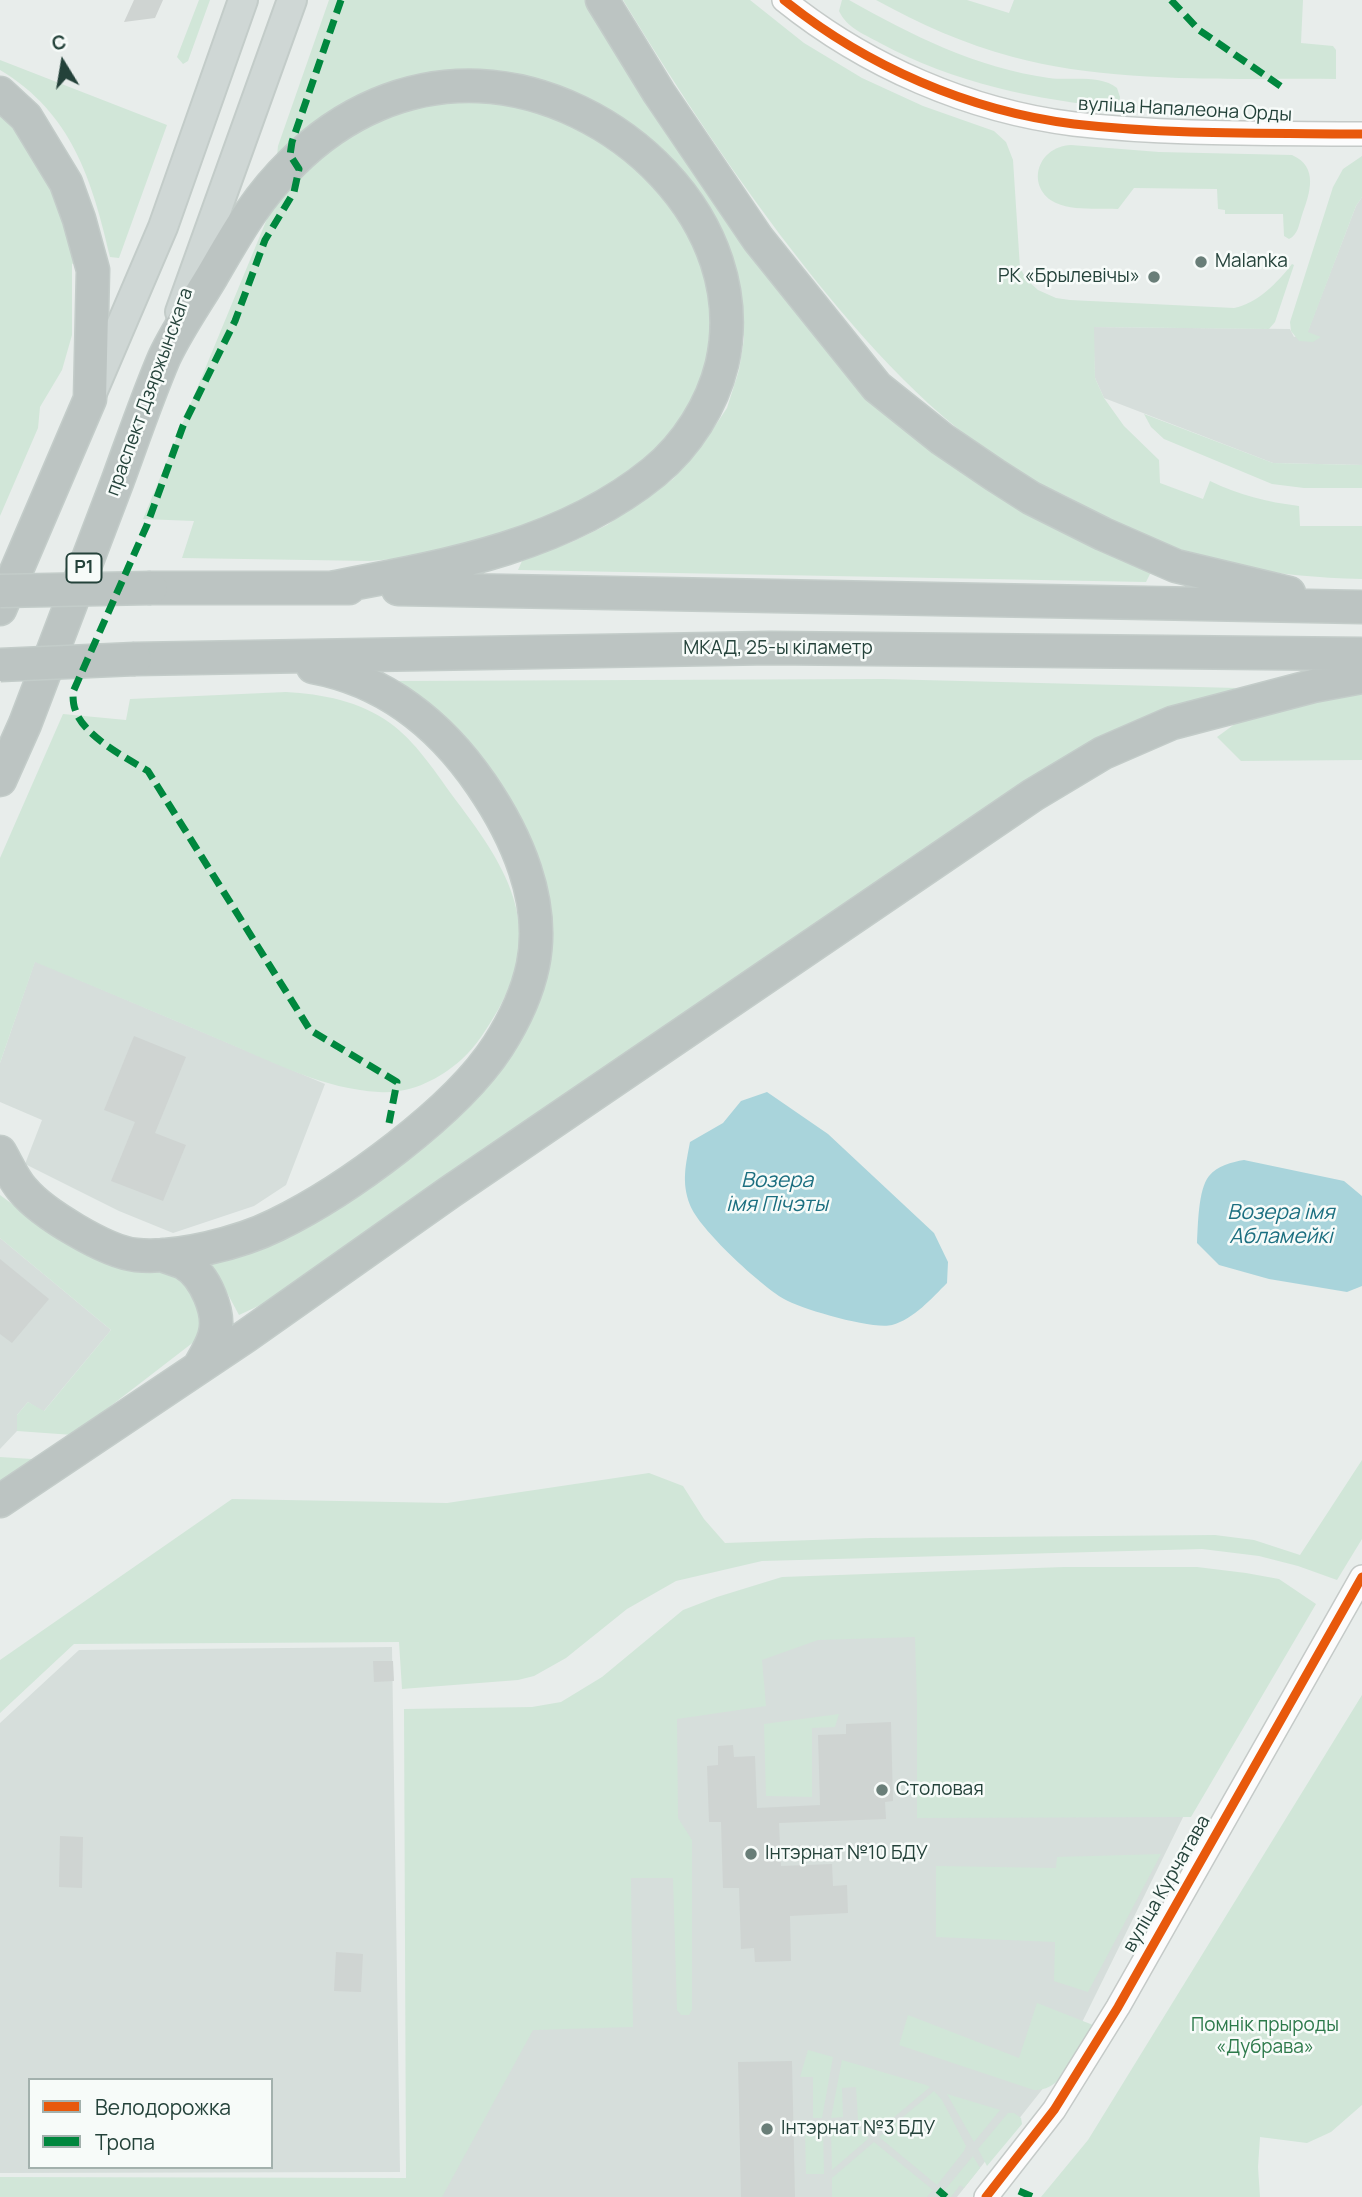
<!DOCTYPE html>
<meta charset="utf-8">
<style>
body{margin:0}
#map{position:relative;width:1362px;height:2197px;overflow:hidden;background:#e8edeb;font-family:Manrope,sans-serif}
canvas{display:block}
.legend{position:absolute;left:28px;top:2078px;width:245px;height:91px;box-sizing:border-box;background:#f7fbf9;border:2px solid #a3b1ad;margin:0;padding:9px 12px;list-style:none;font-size:21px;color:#24423a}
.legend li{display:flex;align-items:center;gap:14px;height:35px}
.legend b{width:35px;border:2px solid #a3b1ad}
.north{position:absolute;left:28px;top:28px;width:70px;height:70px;-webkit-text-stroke:5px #f7fbf9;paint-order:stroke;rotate:349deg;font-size:19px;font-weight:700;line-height:28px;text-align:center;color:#24423a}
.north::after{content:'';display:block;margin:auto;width:24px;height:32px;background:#24423a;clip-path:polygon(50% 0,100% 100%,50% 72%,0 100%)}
</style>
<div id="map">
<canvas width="1362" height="2197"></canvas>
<ul class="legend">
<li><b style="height:9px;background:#e8590c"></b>Велодорожка</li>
<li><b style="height:9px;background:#00873e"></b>Тропа</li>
</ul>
<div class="north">С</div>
</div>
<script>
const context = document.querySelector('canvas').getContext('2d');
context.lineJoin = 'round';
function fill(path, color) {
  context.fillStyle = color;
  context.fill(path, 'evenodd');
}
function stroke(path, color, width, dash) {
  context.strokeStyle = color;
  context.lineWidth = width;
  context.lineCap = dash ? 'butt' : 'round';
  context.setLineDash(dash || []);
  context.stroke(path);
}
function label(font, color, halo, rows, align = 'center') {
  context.font = font + ' Manrope,sans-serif';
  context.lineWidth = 5;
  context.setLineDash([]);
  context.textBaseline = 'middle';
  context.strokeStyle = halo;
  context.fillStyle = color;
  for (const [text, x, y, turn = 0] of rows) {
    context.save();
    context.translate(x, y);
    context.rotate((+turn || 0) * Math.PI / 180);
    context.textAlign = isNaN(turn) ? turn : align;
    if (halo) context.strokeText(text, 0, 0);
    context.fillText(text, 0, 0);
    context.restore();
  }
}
const built = new Path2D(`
 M 1362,197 L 1362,465 L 1273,463 L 1104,398 L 1095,378 L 1093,327 L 1290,329 L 1294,337 L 1307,333 L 1356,206 Z
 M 35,961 L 325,1084 L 286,1185 L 254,1206 L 173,1233 L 119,1211 L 25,1164 L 42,1120 L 0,1102 L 0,1063 Z
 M 0,1238 L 111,1330 L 43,1412 L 28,1402 L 17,1415 L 17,1431 L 0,1449 Z
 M 933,1612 L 1190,1803 L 1060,2067 L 957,2197 L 423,2197 L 651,1692 L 816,1621 Z
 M 392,1647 L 400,2172 L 0,2173 L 0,1723 L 79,1650 ZM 30,2080 L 271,2080 L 271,2167 L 30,2167 Z`);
const green = new Path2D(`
 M 199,0 L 210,0 L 188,61 L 183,64 L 177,57 Z
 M 329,0 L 589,0 L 667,134 L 705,185 L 848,362 L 1122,555 L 1151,572 L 1146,582 L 518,570 L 522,561 L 574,541 L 607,525 L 673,479 L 703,444 L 727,408 L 739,370 L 744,339 L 742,301 L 731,261 L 671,168 L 491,77 L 277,156 L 278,146 Z
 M 623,0 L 750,0 L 804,43 L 862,78 L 923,106 L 994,131 L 1006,142 L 1013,160 L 1020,268 L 1027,280 L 1038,290 L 1056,298 L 1070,300 L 1234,308 C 1258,303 1277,283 1292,264 L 1294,265 L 1275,322 L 1269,329 L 1094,327 L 1095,378 L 1104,398 L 1124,426 L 1159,460 L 1160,483 L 1203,499 L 1210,481 C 1239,495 1267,502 1299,506 L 1300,526 L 1362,526 L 1362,579 C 1274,577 1195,564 1116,524 C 1100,516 1086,506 1070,498 C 1053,489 1034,482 1018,472 C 933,419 866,344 805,267 C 738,182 679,92 623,0 Z
 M 842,0 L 849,0 C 911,35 977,68 1049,78 C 1069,81 1100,74 1117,88 L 1120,97 L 1119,108 C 1036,100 954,83 880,43 C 864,34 847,28 839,11 Z
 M 876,0 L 967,0 L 1009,13 L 1014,0 L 1303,0 L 1301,43 L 1333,46 L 1336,50 L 1336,79 C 1234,78 1112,84 1013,57 C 964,44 920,24 876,0 Z
 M 0,60 L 167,125 L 119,258 L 110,257 C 92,180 72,113 0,70 Z
 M 475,93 L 585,123 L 681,210 L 714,286 L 704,386 L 676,429 L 640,466 L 603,491 L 533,527 L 427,556 L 370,561 L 182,558 L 194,521 L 143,519 L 269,214 L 283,194 L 310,165 L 369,116 Z
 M 0,111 C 42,150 59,209 78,261 L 72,264 L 72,335 L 62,370 L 40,407 L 38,428 L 0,516 Z
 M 1071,145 L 1159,152 L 1292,155 C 1319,167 1310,193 1302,215 C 1299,224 1298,235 1289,239 L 1284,236 L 1283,214 L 1225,214 L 1225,210 L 1218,209 L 1217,189 L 1134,188 L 1118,209 C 1099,208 1074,211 1056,203 C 1026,189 1035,147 1071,145 Z
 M 1362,156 L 1362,197 L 1356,206 L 1308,332 L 1321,337 L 1313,342 L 1299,341 L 1291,331 L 1290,322 L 1333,187 L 1343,169 Z
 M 1144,414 L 1273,463 L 1362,465 L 1362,488 L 1304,488 L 1272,484 L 1164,439 L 1151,427 Z
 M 883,679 L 1237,688 L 1145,718 L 1072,752 L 267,1302 L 239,1315 L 211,1263 L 250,1251 L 326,1216 L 368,1190 L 412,1156 L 461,1107 L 505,1053 L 543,891 L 392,681 Z
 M 1362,688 L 1362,760 L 1241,761 L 1217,737 L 1243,718 Z
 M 286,692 C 322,694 360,701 390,723 C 415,741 434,770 452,795 C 504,864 547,924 498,1010 C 487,1028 477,1046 461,1060 C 438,1080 410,1094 379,1092 C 324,1089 275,1063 225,1042 C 162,1015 98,988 35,962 L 0,1063 L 0,858 L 63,714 L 126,720 L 130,699 Z
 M 0,1195 C 29,1216 57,1240 89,1256 C 122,1272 176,1258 195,1297 C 200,1306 201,1318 203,1328 L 195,1341 L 73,1435 L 17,1431 L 17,1415 L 28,1402 L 44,1411 L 111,1330 L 0,1238 Z
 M 0,1457 L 32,1459 L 27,1469 L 0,1487 Z
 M 1362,1460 L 1362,1539 L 1337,1580 L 1298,1566 L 1259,1556 L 1202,1549 L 762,1561 L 676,1581 L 627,1609 L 566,1658 L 534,1676 L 518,1680 L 402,1689 L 399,1642 L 74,1644 L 0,1713 L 0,1660 L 232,1499 L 447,1503 L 649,1473 L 683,1486 L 704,1519 L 725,1543 L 871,1538 L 1215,1535 L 1254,1540 L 1300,1555 Z
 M 1064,1567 L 1197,1567 L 1246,1573 L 1279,1579 L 1316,1604 L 1191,1817 L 917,1818 L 917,1704 L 915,1637 L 818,1640 L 762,1660 L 766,1706 L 677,1719 L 678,1818 L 692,1840 L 692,2010 L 689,2015 L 681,2015 L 677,2010 L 673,1878 L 631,1878 L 633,2027 L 533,2030 L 442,2197 L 0,2197 L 0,2177 L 406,2178 L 404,1709 L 532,1707 L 561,1702 L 602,1677 L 683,1610 L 717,1597 L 782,1577 Z
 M 1362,1695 L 1362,2105 L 1331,2132 L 1307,2143 L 1260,2137 L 1258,2167 L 1260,2197 L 1041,2197 L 1088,2140 Z
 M 839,1714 L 835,1727 L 812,1728 L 812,1797 L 766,1796 L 764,1724 Z
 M 1161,1854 L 1088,1992 L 1054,1981 L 1055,1942 L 936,1937 L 936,1866 L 1056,1868 L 1057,1857 Z
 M 1037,2003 L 1093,2025 C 1080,2047 1064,2092 1034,2090 L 899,2045 L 908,2015 L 1019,2058 Z
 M 808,2050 L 833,2057 L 822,2118 L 813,2118 L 813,2077 L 800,2077 Z
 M 842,2060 L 926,2085 L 930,2087 L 874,2134 L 858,2120 L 856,2087 L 842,2088 L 843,2117 L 831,2118 Z
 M 934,2091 L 942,2100 L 966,2146 L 964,2151 L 937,2185 L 879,2137 Z
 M 947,2094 L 1000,2110 L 974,2142 Z
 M 1008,2113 L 1014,2113 L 1021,2118 L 1022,2124 L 987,2166 L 978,2149 Z
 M 855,2126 L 869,2138 L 832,2170 L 831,2127 Z
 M 805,2131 L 823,2131 L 824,2174 L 806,2174 Z
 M 874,2142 L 933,2190 L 927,2197 L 832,2197 L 832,2178 Z
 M 973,2156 L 980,2168 L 964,2188 L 960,2185 L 951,2197 L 939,2197 Z`);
const water = new Path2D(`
 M 767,1092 L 828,1134 L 934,1233 L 948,1262 L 947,1283 C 932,1298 914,1319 892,1325 C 873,1330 801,1309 784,1299 C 760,1285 699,1229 690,1205 C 681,1182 686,1164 690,1142 L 723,1123 L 741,1101 Z
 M 1244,1160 L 1344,1181 L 1362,1196 L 1362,1286 L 1347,1292 L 1269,1279 L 1219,1265 L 1197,1243 C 1198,1227 1198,1189 1209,1176 C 1217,1166 1232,1162 1244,1160 Z`);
const building = new Path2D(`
 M 134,0 L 163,0 L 155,18 L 124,22 Z
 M 134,1036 L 186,1057 L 155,1133 L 186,1145 L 163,1201 L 111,1181 L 135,1122 L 104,1110 Z
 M 0,1259 L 49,1299 L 12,1343 L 0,1334 Z
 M 373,1661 L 393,1661 L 394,1681 L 374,1682 Z
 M 891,1722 L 893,1801 L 885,1802 L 886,1819 L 779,1823 L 781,1866 L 832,1864 L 833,1886 L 847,1885 L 848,1913 L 790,1916 L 791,1961 L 755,1962 L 754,1948 L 741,1949 L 739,1888 L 723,1888 L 721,1822 L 709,1822 L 707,1766 L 718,1765 L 718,1746 L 733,1745 L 734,1757 L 755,1756 L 757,1808 L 820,1805 L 818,1735 L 846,1734 L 846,1724 Z
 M 60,1836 L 83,1837 L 82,1888 L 59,1887 Z
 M 336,1952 L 363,1954 L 361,1992 L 334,1991 Z
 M 792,2061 L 795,2197 L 741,2197 L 738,2062 Z`);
const minor = new Path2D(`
 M 784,0 C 866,66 969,111 1074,124 C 1170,135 1266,133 1362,134
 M 986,2197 L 1054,2110 L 1118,2007 L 1362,1577`);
const major = new Path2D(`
 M 180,312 L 292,0
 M 92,393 L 163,227 L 243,0`);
const highway = new Path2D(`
 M 602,0 L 659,93 L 758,239 L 877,387 L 942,439 L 995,475 L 1031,498 L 1103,534 L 1176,566 L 1289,593
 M 0,93 L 26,117 L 66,183 L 79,219 L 93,270 L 90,399 L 0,609
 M 151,588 L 349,588
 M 398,589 L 1362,607
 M 135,659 L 771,648 L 1362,654
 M 0,780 L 25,724 C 56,642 87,561 118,480 C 133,439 147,398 164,358 C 177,330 196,303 212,276 C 237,233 256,198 292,163 C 342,113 407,83 479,86 C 615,92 754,222 722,364 C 712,405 687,445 654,472 C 562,547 443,567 330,588
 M 0,1152 C 7,1164 13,1179 23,1190 C 42,1213 106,1252 136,1255 C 176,1259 240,1243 276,1225 C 346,1191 456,1111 498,1046 C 514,1021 527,994 533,965 C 546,901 516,835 481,784 C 440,724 384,680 313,667
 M 163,1255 C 169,1258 177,1260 184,1263 C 205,1275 222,1314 214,1337 C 211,1347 204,1358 199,1367
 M 0,1501 L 246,1336 L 450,1192 L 1033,795 L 1103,753 L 1172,723 L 1313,686 L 1362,677`);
const highwayBridge = new Path2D(`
 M 0,591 L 151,588
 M 0,665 L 135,659`);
const quiet = new Path2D(`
 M 341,0 L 292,142 L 290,155 L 299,169 L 294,192 L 265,240 L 235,321 L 183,426 L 147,525 L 73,692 C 73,697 73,704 75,709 C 82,735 126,758 148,771 L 310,1030 L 397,1082 L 389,1123
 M 1171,0 L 1199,30 L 1282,87
 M 938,2190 L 946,2197
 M 1019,2191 L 1033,2197`);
const cycleway = new Path2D(`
 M 784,0 C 866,66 969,111 1074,124 C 1170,135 1266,133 1362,134
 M 986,2197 L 1054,2110 L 1118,2007 L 1362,1577`);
const markers = [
 [1201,262,7,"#697e78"],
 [1154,277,7,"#697e78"],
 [882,1790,7,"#697e78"],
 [751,1854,7,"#697e78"],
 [767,2129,7,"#697e78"]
];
const shields = [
 [84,568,35]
];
const shieldNames = [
 ["Р1",84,568]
];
const streetNames = [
 ["вуліца Напалеона Орды",1185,110,3],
 ["праспект Дзяржынскага",150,392,-70],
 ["МКАД, 25-ы кіламетр",778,649],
 ["вуліца Курчатава",1167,1884,-60]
];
const poiNames = [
 ["Malanka",1215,262],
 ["РК «Брылевічы»",1140,277,"right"],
 ["Столовая",896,1790],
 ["Інтэрнат №10 БДУ",765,1854],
 ["Інтэрнат №3 БДУ",781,2129]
];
const parkNames = [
 ["Помнік прыроды",1265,2026],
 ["«Дубрава»",1265,2048]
];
const waterNames = [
 ["Возера",777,1181],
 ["імя Пічэты",777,1205],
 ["Возера імя",1281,1213],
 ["Абламейкі",1281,1237]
];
fill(built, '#d6dedb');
fill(green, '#d1e6d8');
fill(water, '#a9d4db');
fill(building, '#cfd4d2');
stroke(minor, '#c5cac8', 26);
stroke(major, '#c3ccc9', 32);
stroke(highway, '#c3ccc9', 35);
stroke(minor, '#fcfcfc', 23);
stroke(major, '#cfd7d5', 28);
stroke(highway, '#bcc4c2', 32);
stroke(highwayBridge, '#c3ccc9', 35, []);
stroke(highwayBridge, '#bcc4c2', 32);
stroke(quiet, '#00873e', 7, [14, 7]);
stroke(cycleway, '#e8590c', 9);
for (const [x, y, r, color] of markers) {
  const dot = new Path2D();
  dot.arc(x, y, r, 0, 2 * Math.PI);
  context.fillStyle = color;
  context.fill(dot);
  stroke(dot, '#f7fbf9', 2.5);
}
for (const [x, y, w] of shields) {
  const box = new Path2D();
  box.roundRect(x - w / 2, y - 14.5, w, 29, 5);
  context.fillStyle = '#f7fbf9';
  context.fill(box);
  stroke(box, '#24423a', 2);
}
label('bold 18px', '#24423a', null, shieldNames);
label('19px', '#24423a', '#f7fbf9', streetNames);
label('19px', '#24423a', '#f7fbf9', poiNames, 'left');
label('19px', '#2d7a4b', '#f7fbf9', parkNames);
label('italic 21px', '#1c6f80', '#f7fbf9', waterNames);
</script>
